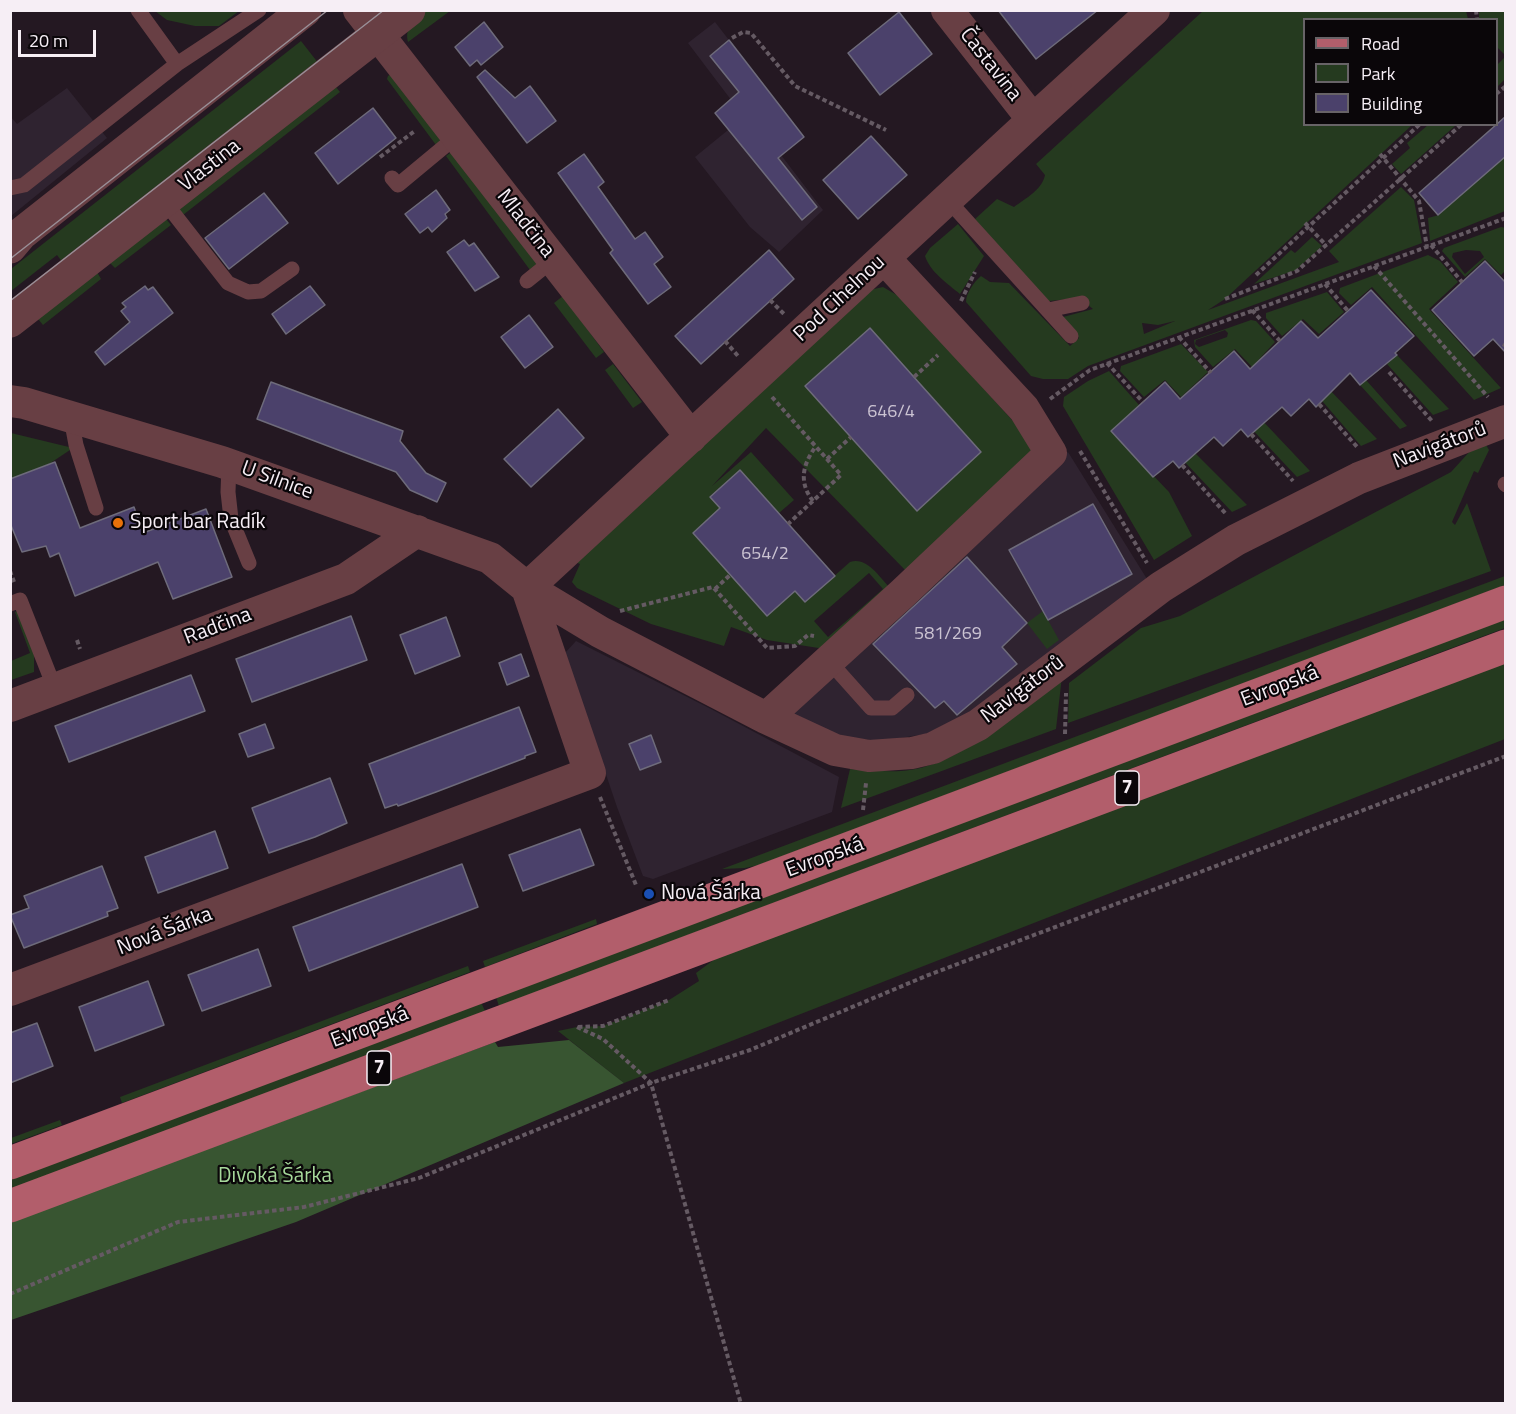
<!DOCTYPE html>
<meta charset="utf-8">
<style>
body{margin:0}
#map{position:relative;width:1516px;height:1414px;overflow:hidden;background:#241822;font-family:"Titillium Web",sans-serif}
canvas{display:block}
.frame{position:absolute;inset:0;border:12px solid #f6eef5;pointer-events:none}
.legend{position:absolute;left:1303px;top:18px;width:195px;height:108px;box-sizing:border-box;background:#0a0609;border:2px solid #686367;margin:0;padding:8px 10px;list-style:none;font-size:18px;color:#f6eef5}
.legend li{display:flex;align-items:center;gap:12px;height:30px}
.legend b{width:30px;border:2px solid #686367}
.scale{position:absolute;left:18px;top:30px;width:78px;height:27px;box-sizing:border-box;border:3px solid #f6eef5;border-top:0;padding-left:8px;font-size:18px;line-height:21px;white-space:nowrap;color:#f6eef5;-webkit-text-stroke:4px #0a0609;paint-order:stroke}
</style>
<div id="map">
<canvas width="1516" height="1414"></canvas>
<div class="frame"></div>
<ul class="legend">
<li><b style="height:8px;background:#b25e6b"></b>Road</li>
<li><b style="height:16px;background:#253a1f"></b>Park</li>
<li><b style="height:16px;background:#4b416b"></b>Building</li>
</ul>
<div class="scale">20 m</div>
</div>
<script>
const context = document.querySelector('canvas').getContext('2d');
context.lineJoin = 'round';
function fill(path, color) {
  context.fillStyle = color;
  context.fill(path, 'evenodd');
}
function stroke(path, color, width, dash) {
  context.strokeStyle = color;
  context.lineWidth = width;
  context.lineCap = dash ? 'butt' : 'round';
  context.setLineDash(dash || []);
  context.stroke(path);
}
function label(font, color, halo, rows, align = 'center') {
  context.font = font + ' "Titillium Web",sans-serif';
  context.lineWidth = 4.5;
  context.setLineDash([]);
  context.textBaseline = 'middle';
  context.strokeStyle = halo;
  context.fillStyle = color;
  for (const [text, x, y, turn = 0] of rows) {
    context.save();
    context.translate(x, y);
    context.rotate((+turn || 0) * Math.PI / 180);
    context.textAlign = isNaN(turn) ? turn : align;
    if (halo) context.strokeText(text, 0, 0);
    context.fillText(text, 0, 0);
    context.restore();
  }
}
const industrial = new Path2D(`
 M 715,22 L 804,137 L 781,155 L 823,210 L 779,252 L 750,227 L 695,157 L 744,117 L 688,43 Z
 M 67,88 L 107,138 L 11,216 L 10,116 L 17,124 Z
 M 1068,452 L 1147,579 L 960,721 L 925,734 L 882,741 L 840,737 L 784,716 L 971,536 Z
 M 576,641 L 711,709 L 839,777 L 832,812 L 653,879 L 643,876 L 617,807 L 565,653 Z`);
const green = new Path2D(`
 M 155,11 L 239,11 L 219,26 L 195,26 L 167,20 Z
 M 425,11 L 450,11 L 408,42 C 404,27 415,20 425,11 Z
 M 1203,11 L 1466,11 L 1468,19 L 1304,20 L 1304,124 L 1412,125 L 1225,299 L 1208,310 L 1339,262 L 1329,251 L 1401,187 L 1414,200 L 1422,243 L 1088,366 L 1068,379 L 1043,379 L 1031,376 L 966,302 C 966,293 974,282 981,276 L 990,282 L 1009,283 L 1070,346 L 1079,338 L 1063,317 L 1093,309 L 1079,298 L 1040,302 L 975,219 L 997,199 L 1014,207 C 1026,198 1042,190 1045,175 L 1036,164 ZM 1175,321 L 1144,334 L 1142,323 L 1158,325 Z
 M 1479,11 L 1505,11 L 1505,55 L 1497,47 L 1496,20 L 1479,19 Z
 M 301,41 L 319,64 L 63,263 L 57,255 L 11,291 L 11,269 Z
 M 1505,57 L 1505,79 L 1497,87 L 1497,65 Z
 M 395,71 L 444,139 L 436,145 L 387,79 L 388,76 Z
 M 332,82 L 340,92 L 183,215 L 177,207 Z
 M 1428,125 L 1456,125 L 1401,174 L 1392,164 L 1410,148 L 1407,143 Z
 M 454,150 L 539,264 L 530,270 L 446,156 Z
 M 1505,156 L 1505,211 L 1430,241 L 1428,218 L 1439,215 Z
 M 162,214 L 171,225 L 115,268 L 109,262 Z
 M 958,224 L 984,256 L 960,294 C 948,284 930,272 925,256 L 930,248 Z
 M 1501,227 L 1506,228 L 1505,271 L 1501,275 L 1485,259 L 1465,277 L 1442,251 L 1444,248 ZM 1466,250 L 1480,251 L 1484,257 L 1465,274 L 1452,257 L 1453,253 Z
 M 1312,237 L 1322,246 L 1296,270 L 1254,284 L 1291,250 L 1295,253 Z
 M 1428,255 L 1440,261 L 1458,282 L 1429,309 L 1501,388 L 1474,400 L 1372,287 L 1351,305 L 1339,293 L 1340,288 Z
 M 97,272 L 101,279 L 43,325 L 34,314 Z
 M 883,287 L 902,298 L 1031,441 L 1035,448 L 908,573 L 766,428 L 712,486 L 751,452 L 794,500 L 779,513 L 740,470 L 710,496 L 720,508 L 693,533 L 767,616 L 795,591 L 805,602 L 850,562 C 867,556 880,578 891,589 L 825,649 L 767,640 L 731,627 L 724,646 L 651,624 L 577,588 L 572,582 L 580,564 L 575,562 L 865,291 ZM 870,328 L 981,452 L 917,510 L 805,386 ZM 869,573 L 883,589 L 828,637 L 814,621 Z
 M 1327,292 L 1344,312 L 1319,334 L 1303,319 L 1282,336 L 1266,318 L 1266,313 Z
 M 563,296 L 604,352 L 596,358 L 554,303 Z
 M 1251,320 L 1256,321 L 1275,342 L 1252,367 L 1235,349 L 1213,367 L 1195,347 L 1194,340 ZM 1225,330 L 1228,333 L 1227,337 L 1199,347 L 1195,344 L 1196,340 Z
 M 1181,344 L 1208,372 L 1181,397 L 1165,380 L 1144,397 L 1120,371 L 1121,366 Z
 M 1397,355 L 1449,409 L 1433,415 L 1387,364 Z
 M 613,364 L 642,402 L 633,408 L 605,370 Z
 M 1109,371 L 1139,405 L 1111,431 L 1169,492 L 1192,536 L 1154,560 L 1063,406 L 1064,397 L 1088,381 Z
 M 1366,380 L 1407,426 L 1400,429 L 1360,385 Z
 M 1327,387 L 1377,439 L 1361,446 L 1317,395 Z
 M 1259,417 L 1310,471 L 1297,477 L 1249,426 Z
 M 11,433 L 73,448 L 49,464 L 11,479 Z
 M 1482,438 L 1489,450 L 1478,473 L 1474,471 L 1452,522 L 1455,525 L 1467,503 L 1491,571 L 1068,723 L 1069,683 L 1141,628 L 1180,616 L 1451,472 Z
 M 1190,448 L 1247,505 L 1232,512 L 1180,457 Z
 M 1505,576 L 1505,585 L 759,865 L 745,868 L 722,869 Z
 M 19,611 L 34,650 L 34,672 L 11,680 L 11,661 L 30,653 L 15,612 Z
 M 1043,611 L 1059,640 L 1047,649 L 1027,623 Z
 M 1505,618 L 1505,628 L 499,1006 L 496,997 Z
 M 1505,660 L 1505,739 L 624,1083 L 558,1031 L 577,1027 L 603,1026 L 669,1000 L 699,981 L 696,973 L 719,956 Z
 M 1062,676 L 1056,729 L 841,808 L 850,769 C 867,770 885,772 901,771 C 958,768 1019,710 1062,676 Z
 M 596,919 L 597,924 L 589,927 L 485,967 L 483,961 Z
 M 468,966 L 470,972 L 122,1103 L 120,1097 Z
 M 481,1002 L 485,1011 L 11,1189 L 11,1178 Z
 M 60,1120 L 62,1125 L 11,1144 L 11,1138 Z`);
const forest = new Path2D(`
 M 569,1040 L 624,1083 L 296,1222 L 11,1320 L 11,1222 L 495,1042 L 498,1047 Z`);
const building = new Path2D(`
 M 998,10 L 1098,10 L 1036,59 Z
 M 899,12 L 932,54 L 880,95 L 848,53 Z
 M 484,22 L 503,47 L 481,65 L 477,60 L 470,66 L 455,47 Z
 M 729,40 L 804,137 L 778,158 L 817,207 L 802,220 L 715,113 L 739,92 L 710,56 Z
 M 485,70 L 515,98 L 530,86 L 556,121 L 527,143 L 477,77 Z
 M 373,108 L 396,138 L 338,184 L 315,153 Z
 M 1506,116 L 1506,156 L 1438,215 L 1419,193 Z
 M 871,136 L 907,175 L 858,219 L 823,180 Z
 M 584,154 L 604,182 L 598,187 L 635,239 L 645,232 L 663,257 L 654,264 L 671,287 L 648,304 L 610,253 L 613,250 L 558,173 Z
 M 436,190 L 450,210 L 445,214 L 447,218 L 432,232 L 428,227 L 420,233 L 405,214 Z
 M 264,193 L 288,223 L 229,269 L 205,238 Z
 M 464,240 L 469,246 L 474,243 L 499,277 L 475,291 L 447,252 Z
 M 769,250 L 794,279 L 701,364 L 675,336 Z
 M 1485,261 L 1506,283 L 1506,353 L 1493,339 L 1474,356 L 1432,310 Z
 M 145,286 L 148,290 L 153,287 L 173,313 L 105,365 L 95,352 L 130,322 L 121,311 L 126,307 L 122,303 Z
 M 310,286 L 325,305 L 286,334 L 272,314 Z
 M 1371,290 L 1414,336 L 1395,353 L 1397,355 L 1360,385 L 1350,373 L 1316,407 L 1309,399 L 1291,416 L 1282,407 L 1248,437 L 1241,429 L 1223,446 L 1214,437 L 1179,468 L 1173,461 L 1153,477 L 1111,431 L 1165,382 L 1180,399 L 1234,351 L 1250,369 L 1301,321 L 1318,338 Z
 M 529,315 L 553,347 L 525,368 L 501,337 Z
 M 870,328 L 981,452 L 917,511 L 805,386 Z
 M 271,382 L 403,431 L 400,441 L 426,473 L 446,483 L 437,502 L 410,490 L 396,472 L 257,419 Z
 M 558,409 L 584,438 L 531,487 L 504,459 Z
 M 55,462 L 80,528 L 134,507 L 143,533 L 206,509 L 232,577 L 173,599 L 158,562 L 75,596 L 59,553 L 50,557 L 46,546 L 22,552 L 10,523 L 10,479 Z
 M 740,470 L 835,576 L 805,602 L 795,591 L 767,616 L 693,533 L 720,508 L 710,497 Z
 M 1093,504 L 1132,574 L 1048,620 L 1009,550 Z
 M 967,557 L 1027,623 L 1002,647 L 1017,664 L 957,715 L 944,701 L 935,708 L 873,644 Z
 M 351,616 L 367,660 L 252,702 L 236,659 Z
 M 446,617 L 460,656 L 415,674 L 400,635 Z
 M 521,654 L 529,676 L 507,685 L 499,663 Z
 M 191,675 L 205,711 L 69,762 L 55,726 Z
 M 519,707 L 536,752 L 525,756 L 525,758 L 436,792 L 398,806 L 397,804 L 385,808 L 369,764 Z
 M 265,724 L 274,748 L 248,757 L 239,734 Z
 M 651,735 L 661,762 L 640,770 L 629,744 Z
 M 330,778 L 347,823 L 315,837 L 269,853 L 252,808 Z
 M 580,829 L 594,865 L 523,891 L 509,855 Z
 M 215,831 L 228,868 L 158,893 L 145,857 Z
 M 462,864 L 478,907 L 309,971 L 293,927 Z
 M 102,866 L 118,908 L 107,912 L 108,916 L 24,948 L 10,915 L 29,908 L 24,896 Z
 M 258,949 L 271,986 L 202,1011 L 188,975 Z
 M 148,981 L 164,1025 L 95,1051 L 79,1007 Z
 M 37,1023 L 53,1066 L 10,1083 L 10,1033 Z`);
const path = new Path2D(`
 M 1476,10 L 1477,20
 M 732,38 L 743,32 L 751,33 L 795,86 L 886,130
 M 1496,94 L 1506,86
 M 1380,154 L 1419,201 L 1427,247
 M 380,157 L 416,130
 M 1305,223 L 1326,245
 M 1431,245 L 1462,282
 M 1374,266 L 1488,397
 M 1256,275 L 1420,124
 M 1325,284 L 1348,311
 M 1225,299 L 1297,271 L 1462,124
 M 770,300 L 784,314
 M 961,301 L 975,272
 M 1252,310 L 1280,341
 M 1179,337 L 1211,373
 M 725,341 L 738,356
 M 1503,344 L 1506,346
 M 1107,363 L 1143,402
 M 1389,372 L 1432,421
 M 914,377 L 938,355
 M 772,397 L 841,475 L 788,524
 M 1050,399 L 1090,370 L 1506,218
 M 1319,404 L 1358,448
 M 1251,434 L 1293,481
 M 1080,451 L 1147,563
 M 827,459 L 851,437
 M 1182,465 L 1226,514
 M 813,501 C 798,482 803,464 816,446
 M 10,571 L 14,582
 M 715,589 L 730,575
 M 620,611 L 713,587 L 767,648 L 795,646 L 808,635 L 814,636
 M 77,640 L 80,649
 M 1065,734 L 1066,693
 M 600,797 L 636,885
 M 863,810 L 866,783
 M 577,1027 L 603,1039 L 651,1083 L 741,1404
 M 578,1027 L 603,1026 L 669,1000
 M 10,1294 L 178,1222 L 304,1207 L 419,1178 L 651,1083 L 750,1050 L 926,976 L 1506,756`);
const service = new Path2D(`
 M 138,10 L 177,64
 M 392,178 L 398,185 L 457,136
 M 10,188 L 24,185 L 177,64 L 259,10
 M 947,199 L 1071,336
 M 164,201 L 228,283 L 248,292 L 261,291 L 292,269
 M 527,281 L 553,260
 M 1048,310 L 1082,303
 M 71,418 L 76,445 L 96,508
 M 229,464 L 228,492 L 231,519 L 249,563
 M 1505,484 L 1506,485
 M 10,604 L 20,600 L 55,689
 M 829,661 L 871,708 L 892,708 L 907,695`);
const minor = new Path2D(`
 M 359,10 L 691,437
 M 947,10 L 1033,120
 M 10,401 L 24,403 L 222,462 L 490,558 L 527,588 L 600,632 L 766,718 L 835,750 L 869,756 L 912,753 L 933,748 L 978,725 L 1161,587 L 1236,540 L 1359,478 L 1506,421
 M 527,588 L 1033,120 L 1154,10
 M 10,706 L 346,579 L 417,531
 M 766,718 L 903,593 L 1051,453 L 1024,409 L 884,258
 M 10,990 L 590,773 L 527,588`);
const tertiary = new Path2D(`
 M 10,247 L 21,234 L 305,10
 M 10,321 L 409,10`);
const primary = new Path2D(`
 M 10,1163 L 1506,602
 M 10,1206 L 1506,646`);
const tram = new Path2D(`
 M 10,259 L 328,10
 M 10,301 L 384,10`);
const markers = [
 [118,523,6,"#e8710a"],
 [649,894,6,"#1a4fb4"]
];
const numberNames = [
 ["646/4",891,413],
 ["654/2",765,555],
 ["581/269",948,635]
];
const shields = [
 [1127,788,24],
 [379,1068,24]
];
const shieldNames = [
 ["7",1127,788],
 ["7",379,1068]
];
const streetNames = [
 ["Častavina",990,65,52],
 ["Vlastina",210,166,-38],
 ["Mladčina",525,224,52],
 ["Pod Cihelnou",840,299,-43],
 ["Navigátorů",1440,446,-21],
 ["U Silnice",277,481,20],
 ["Radčina",218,627,-21],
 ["Evropská",1280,687,-21],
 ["Navigátorů",1023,690,-37],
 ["Evropská",825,858,-20],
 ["Nová Šárka",165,932,-21],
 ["Evropská",370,1028,-21]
];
const poiNames = [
 ["Sport bar Radík",130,523],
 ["Nová Šárka",661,894]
];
const parkNames = [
 ["Divoká Šárka",275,1177]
];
fill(industrial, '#2f2330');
fill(green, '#253a1f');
fill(forest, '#385531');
fill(building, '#4b416b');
stroke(building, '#6e6b7b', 1.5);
stroke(path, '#655a63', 4, [4.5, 3]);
stroke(service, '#683f44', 15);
stroke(minor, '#683f44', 32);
stroke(tertiary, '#683f44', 33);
stroke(primary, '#b25e6b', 33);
stroke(tram, '#998f97', 1.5);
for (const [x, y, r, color] of markers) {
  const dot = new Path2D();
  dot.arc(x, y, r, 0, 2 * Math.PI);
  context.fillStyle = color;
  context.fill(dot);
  stroke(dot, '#0a0609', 2);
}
label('18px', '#cbc3d2', null, numberNames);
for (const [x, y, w] of shields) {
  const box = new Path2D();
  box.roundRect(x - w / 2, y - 17, w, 34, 4.5);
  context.fillStyle = '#0a0609';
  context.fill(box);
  stroke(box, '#f6eef5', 1.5);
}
label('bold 20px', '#f6eef5', null, shieldNames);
label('21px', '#f6eef5', '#0a0609', streetNames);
label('21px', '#f6eef5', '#0a0609', poiNames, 'left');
label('21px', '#a7d99b', '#0a0609', parkNames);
</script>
